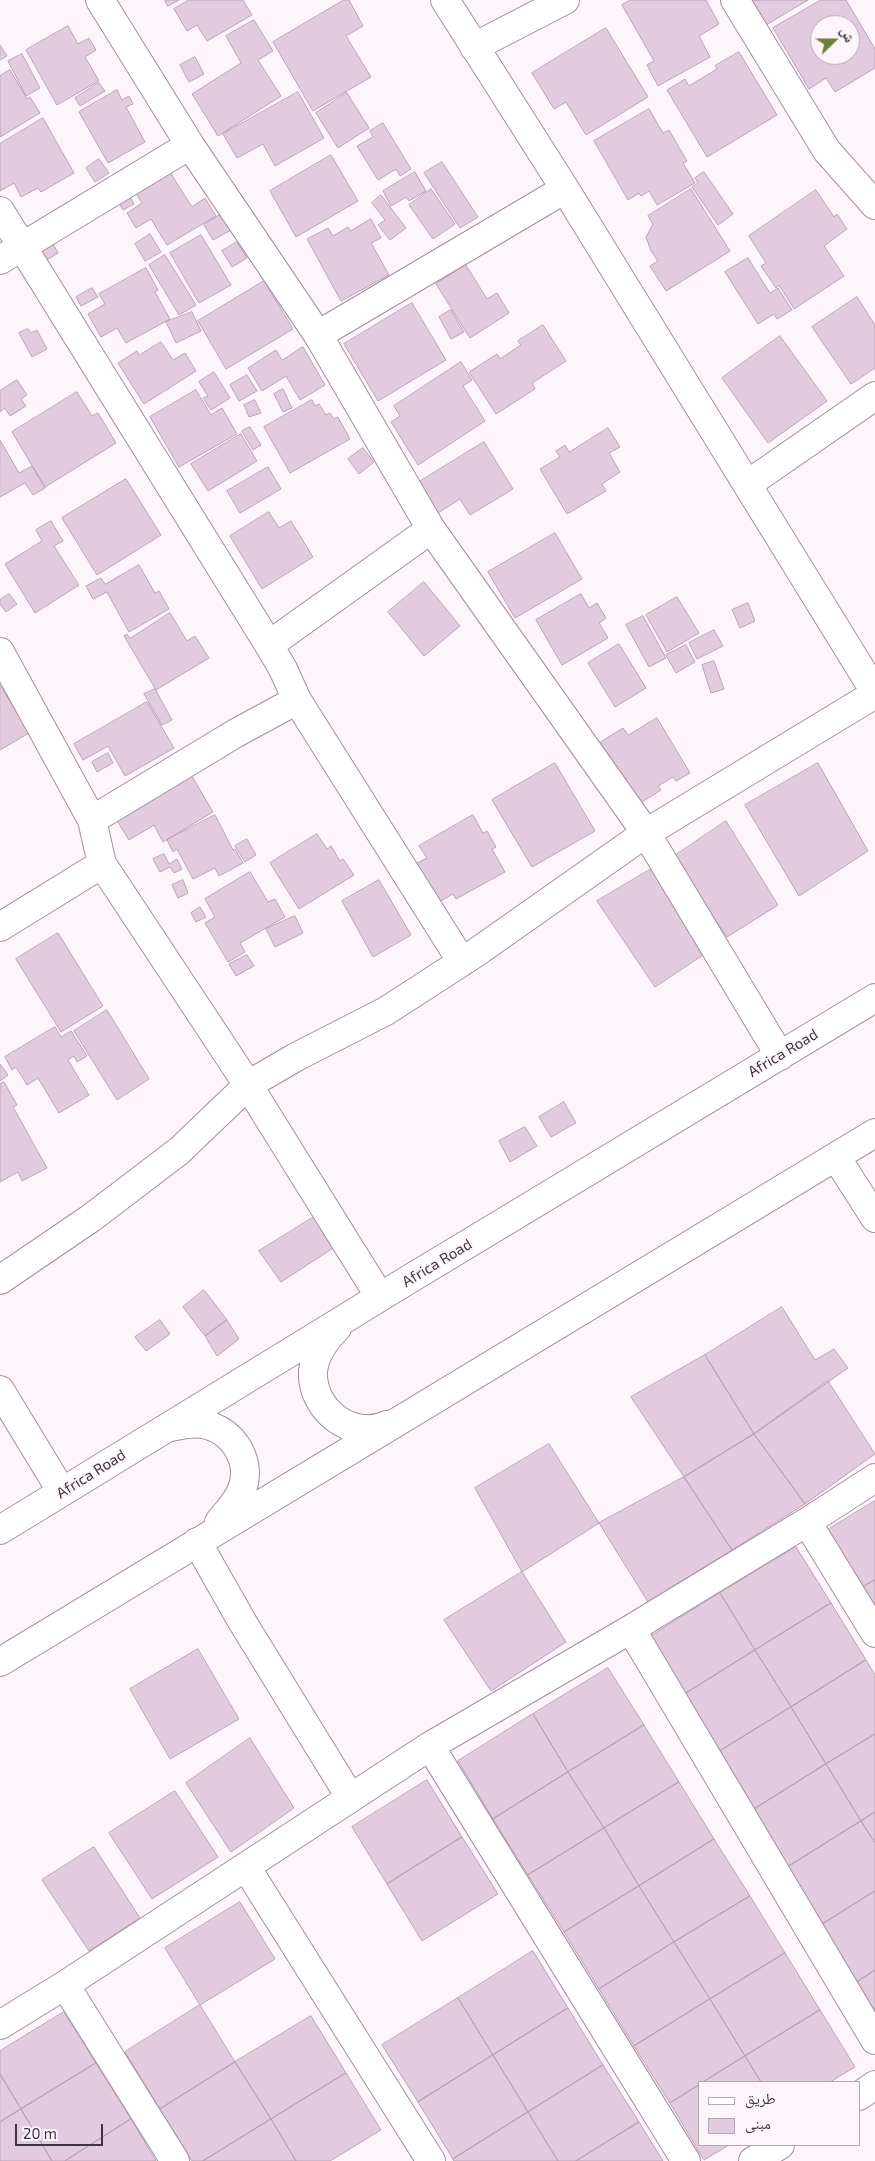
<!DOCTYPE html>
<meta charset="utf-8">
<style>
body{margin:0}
#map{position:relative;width:875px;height:2161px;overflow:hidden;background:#fef4fc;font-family:"Exo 2","Noto Naskh Arabic",sans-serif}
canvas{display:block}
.legend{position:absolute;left:698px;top:2081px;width:162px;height:65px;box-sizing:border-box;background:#fef4fc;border:1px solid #b2a8b0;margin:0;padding:6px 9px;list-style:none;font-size:15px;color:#3f353d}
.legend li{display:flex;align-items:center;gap:10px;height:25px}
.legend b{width:25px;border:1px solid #b2a8b0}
.north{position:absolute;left:810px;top:15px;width:50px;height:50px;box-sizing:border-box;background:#fef4fc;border:1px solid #b2a8b0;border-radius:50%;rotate:68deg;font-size:14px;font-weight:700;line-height:20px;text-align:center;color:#3f353d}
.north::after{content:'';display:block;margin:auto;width:18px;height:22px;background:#6d8233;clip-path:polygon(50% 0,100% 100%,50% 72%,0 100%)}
.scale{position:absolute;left:15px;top:2124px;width:88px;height:22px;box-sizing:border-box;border:2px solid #3f353d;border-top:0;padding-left:6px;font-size:15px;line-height:18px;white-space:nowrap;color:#3f353d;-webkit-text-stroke:4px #fef4fc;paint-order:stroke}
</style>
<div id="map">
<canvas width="875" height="2161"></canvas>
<ul class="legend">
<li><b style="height:6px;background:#fff"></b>طريق</li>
<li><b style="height:14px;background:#e3cbdf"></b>مبنى</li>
</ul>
<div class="north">ش</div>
<div class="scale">20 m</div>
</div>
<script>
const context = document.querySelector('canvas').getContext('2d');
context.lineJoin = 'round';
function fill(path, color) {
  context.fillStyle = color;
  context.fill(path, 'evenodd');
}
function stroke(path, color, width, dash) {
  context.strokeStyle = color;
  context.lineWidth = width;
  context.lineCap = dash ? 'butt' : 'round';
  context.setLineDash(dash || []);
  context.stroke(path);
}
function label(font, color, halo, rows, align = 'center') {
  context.font = font + ' "Exo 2",sans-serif';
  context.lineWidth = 4;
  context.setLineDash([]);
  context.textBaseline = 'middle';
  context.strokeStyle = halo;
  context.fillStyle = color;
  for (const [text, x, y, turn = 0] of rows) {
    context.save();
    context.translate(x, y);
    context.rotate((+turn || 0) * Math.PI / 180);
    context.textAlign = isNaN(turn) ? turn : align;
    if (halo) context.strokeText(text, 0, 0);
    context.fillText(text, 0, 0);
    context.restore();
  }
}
const building = new Path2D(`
 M 165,0 L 179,0 L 168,6 Z
 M 189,0 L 243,0 L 252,15 L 207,41 L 197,25 L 187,31 L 174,9 Z
 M 344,0 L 349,0 L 363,26 L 346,36 L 371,77 L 313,111 L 273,42 Z
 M 631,0 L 706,0 L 719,24 L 699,36 L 710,57 L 658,86 L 647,65 L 654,61 L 622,5 Z
 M 752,0 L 808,0 L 766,25 Z
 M 821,0 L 846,0 L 875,49 L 875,68 L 835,92 L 826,78 L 809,89 L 773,28 ZM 820,25 L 850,25 L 850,55 L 820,55 Z
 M 254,20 L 273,51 L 258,60 L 281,96 L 218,136 L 192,94 L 241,63 L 226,36 Z
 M 68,26 L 78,44 L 89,38 L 96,50 L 85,57 L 99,81 L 57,105 L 26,50 Z
 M 606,28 L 648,97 L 586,135 L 566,102 L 554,109 L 532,73 Z
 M 0,45 L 7,56 L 0,60 Z
 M 739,52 L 777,115 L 707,157 L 667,90 L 685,79 L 689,86 L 717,69 L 715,66 Z
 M 22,54 L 40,88 L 26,96 L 8,61 Z
 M 195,57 L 204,74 L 189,82 L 180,65 Z
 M 10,70 L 27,99 L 30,97 L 40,113 L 0,137 L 0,76 Z
 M 99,83 L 105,91 L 80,106 L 75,98 Z
 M 117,90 L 122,100 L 129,96 L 133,104 L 126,107 L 145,142 L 108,163 L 79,112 Z
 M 298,92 L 324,138 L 275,166 L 263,144 L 237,158 L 223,134 Z
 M 347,93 L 369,128 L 338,148 L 316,113 Z
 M 649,109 L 663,133 L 669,130 L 687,161 L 683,163 L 695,183 L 657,205 L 649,191 L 641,196 L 639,193 L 628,200 L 594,141 Z
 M 43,118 L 74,173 L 41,192 L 38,188 L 21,197 L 14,183 L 0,191 L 0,144 Z
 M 383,123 L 411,169 L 400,176 L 396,169 L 378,180 L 357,146 L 373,137 L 370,131 Z
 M 331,155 L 358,201 L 296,237 L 270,191 Z
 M 99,159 L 109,173 L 95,182 L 86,168 Z
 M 442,162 L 478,217 L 460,228 L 424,173 Z
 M 168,169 L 192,207 L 205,198 L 216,216 L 167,245 L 151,219 L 136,228 L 127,213 L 142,203 L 134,190 Z
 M 415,172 L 426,191 L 409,201 L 406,197 L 391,206 L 383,191 Z
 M 704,172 L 733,214 L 718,225 L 692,187 L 698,183 L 695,178 Z
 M 431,189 L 455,224 L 433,239 L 409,205 Z
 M 691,189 L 730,251 L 666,291 L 650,266 L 658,261 L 651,251 L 646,237 L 653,224 L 648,216 Z
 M 816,190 L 834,217 L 837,214 L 847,229 L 824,246 L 844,276 L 794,309 L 779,285 L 776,288 L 761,266 L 766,263 L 749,236 Z
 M 128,193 L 134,204 L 123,210 L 117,199 Z
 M 381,195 L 406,228 L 390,240 L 378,225 L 385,220 L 372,203 Z
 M 223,213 L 233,229 L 213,240 L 204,225 Z
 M 371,219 L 381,238 L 371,243 L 389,275 L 341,301 L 307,239 L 328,228 L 333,236 L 348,227 L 350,231 Z
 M 150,234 L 161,252 L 145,261 L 135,244 Z
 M 201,235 L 231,285 L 199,303 L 170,253 Z
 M 50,238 L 58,253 L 43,262 L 35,247 Z
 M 237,242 L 247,258 L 232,267 L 222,251 Z
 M 165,255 L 196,305 L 179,315 L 149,265 Z
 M 748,258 L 770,293 L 778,288 L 792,310 L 777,319 L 774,314 L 758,324 L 725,272 Z
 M 466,265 L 487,299 L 497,293 L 509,313 L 470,338 L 436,284 Z
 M 146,268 L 158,290 L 155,292 L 170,319 L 126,343 L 117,328 L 101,337 L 88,314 L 105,304 L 99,294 Z
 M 264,281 L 293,329 L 226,369 L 198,321 Z
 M 92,288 L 98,297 L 81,306 L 76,297 Z
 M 857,297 L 875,325 L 875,368 L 851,384 L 812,327 Z
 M 412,303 L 446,360 L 378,401 L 344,344 Z
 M 451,310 L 464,332 L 451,339 L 439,317 Z
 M 192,312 L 201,331 L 176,343 L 166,322 Z
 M 543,325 L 566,361 L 532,383 L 535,389 L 496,414 L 469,372 L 497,354 L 500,359 L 521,345 L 518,341 Z
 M 28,329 L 31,333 L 37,330 L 47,349 L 32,357 L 19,333 Z
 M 780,336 L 827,401 L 768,443 L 722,378 Z
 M 161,342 L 173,360 L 185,353 L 196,371 L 144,404 L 118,363 L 137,351 L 139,355 Z
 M 303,347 L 325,385 L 300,400 L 286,376 L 262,391 L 248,368 L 276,350 L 282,360 Z
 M 461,362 L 472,380 L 463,386 L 485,421 L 418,465 L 391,422 L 400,416 L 394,406 Z
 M 214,372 L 230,398 L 211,410 L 203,398 L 208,396 L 199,382 Z
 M 247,375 L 257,391 L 239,401 L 230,385 Z
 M 17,380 L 27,395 L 21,399 L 26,406 L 10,416 L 5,408 L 0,412 L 0,391 Z
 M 283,389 L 292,408 L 283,412 L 274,394 Z
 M 196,390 L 211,415 L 222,408 L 237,434 L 179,467 L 150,417 Z
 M 77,392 L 92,416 L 98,413 L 116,443 L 45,487 L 12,432 Z
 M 255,400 L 261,413 L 249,417 L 244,405 Z
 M 312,400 L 315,406 L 319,404 L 326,415 L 330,413 L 334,419 L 338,417 L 350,439 L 290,473 L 264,427 Z
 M 250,427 L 261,445 L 253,450 L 242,431 Z
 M 608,428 L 620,447 L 609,453 L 620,472 L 602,484 L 606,491 L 567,514 L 540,469 L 560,457 L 556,451 L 565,445 L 569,452 Z
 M 241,434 L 257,461 L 208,491 L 191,464 Z
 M 0,440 L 19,473 L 32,466 L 45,488 L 33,495 L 25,483 L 0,497 Z
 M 484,442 L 513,489 L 470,515 L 460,499 L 438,513 L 419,482 Z
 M 363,448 L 374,462 L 359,474 L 348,459 Z
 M 268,467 L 281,489 L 240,513 L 227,491 Z
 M 126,479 L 161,535 L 97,575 L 62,518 Z
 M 269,512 L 279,528 L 291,521 L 313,557 L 262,589 L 230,536 Z
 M 51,521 L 63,541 L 54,546 L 79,585 L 35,613 L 5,564 L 42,541 L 36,530 Z
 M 555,533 L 582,579 L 515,618 L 488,572 Z
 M 139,565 L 155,593 L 159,591 L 169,609 L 129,632 L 107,592 L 93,599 L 86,586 L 101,578 L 105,584 Z
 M 424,582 L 460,626 L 424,656 L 388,612 Z
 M 9,594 L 17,604 L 6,612 L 0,604 L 0,600 Z
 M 581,594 L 589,608 L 597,603 L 606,618 L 599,623 L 608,638 L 562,665 L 536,620 Z
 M 677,597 L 699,633 L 667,652 L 646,615 Z
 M 748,603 L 755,621 L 740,628 L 732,610 Z
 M 170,613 L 187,641 L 195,636 L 209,658 L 156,690 L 124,636 L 127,634 L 130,638 Z
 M 643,616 L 666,658 L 649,667 L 626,625 Z
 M 714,630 L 723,646 L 697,659 L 689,643 Z
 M 619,644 L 646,688 L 615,707 L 588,663 Z
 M 686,645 L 695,662 L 676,673 L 666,655 Z
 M 714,661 L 724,689 L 711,693 L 702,665 Z
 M 0,685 L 29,733 L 0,750 Z
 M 155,689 L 172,720 L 162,725 L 144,694 Z
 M 147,702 L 174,748 L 125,776 L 108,746 L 83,760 L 74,744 Z
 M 657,718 L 690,773 L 676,781 L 673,777 L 658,786 L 661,790 L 631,809 L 594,746 L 623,728 L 628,735 Z
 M 108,753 L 113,763 L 97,772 L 92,762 Z
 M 555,763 L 595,831 L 532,867 L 492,800 Z
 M 818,763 L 868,851 L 799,896 L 745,805 Z
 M 186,766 L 213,812 L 163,842 L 154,825 L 129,840 L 111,811 Z
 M 215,815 L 233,850 L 235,849 L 243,863 L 219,876 L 215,868 L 193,879 L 177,849 L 173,852 L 167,840 Z
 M 473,815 L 483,833 L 487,831 L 496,847 L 492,849 L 505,872 L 456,899 L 453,894 L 434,905 L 412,866 L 427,858 L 419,846 Z
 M 726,821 L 778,905 L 727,937 L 673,857 Z
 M 317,834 L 327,849 L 331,846 L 340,861 L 343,859 L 354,875 L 299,909 L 270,863 Z
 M 247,839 L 256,855 L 245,862 L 235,846 Z
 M 164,854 L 169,864 L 177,859 L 182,869 L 174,873 L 170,867 L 160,872 L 153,859 Z
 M 658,865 L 712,949 L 655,987 L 597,901 Z
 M 250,872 L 268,902 L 275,899 L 285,917 L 240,943 L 245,952 L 228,962 L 205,923 L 215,917 L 205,899 Z
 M 183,880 L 188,893 L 178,898 L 172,885 Z
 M 379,880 L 411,935 L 373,957 L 342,901 Z
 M 200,907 L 206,917 L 196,922 L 191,913 Z
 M 295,916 L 303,933 L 275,947 L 266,929 Z
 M 58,933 L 103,1006 L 61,1032 L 16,959 Z
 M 247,955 L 254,966 L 236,976 L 229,964 Z
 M 107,1010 L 149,1079 L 117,1100 L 74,1031 Z
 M 55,1027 L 61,1037 L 71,1031 L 87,1056 L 77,1062 L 74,1056 L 68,1060 L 89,1095 L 59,1113 L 38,1078 L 27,1085 L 16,1067 L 12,1070 L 5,1057 Z
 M 0,1064 L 8,1075 L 0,1081 Z
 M 4,1082 L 17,1105 L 13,1107 L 47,1168 L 22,1181 L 18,1172 L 0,1182 L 0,1084 Z
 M 564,1102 L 576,1123 L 551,1137 L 539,1117 Z
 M 525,1127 L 537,1146 L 510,1162 L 499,1141 Z
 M 322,1212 L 341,1243 L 281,1282 L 259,1251 Z
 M 204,1290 L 227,1320 L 205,1336 L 183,1307 Z
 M 782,1307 L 815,1360 L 834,1349 L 848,1368 L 754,1434 L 705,1355 Z
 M 160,1320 L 170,1334 L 146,1351 L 135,1337 Z
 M 227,1320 L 239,1339 L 217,1356 L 205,1336 Z
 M 705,1355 L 754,1434 L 684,1477 L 631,1397 Z
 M 828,1381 L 875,1454 L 805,1504 L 754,1434 Z
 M 754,1434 L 805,1504 L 732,1550 L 684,1477 Z
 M 549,1444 L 599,1523 L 522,1572 L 475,1488 Z
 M 684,1477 L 732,1550 L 648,1602 L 599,1523 Z
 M 875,1501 L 875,1580 L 859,1589 L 824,1532 Z
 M 796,1547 L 831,1603 L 755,1650 L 720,1593 Z
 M 522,1572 L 566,1642 L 491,1691 L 444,1620 Z
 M 875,1580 L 875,1615 L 859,1589 Z
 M 720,1593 L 755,1650 L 680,1697 L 645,1640 Z
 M 831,1603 L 866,1660 L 791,1707 L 755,1650 Z
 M 198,1649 L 239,1719 L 170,1759 L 130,1689 Z
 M 755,1650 L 791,1707 L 715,1754 L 680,1697 Z
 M 866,1660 L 875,1675 L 875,1734 L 826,1764 L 791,1707 Z
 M 608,1668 L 644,1725 L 568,1772 L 533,1714 Z
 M 791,1707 L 826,1764 L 751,1811 L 715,1754 Z
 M 533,1714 L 568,1772 L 493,1819 L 458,1761 Z
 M 644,1725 L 679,1782 L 604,1828 L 568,1772 Z
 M 875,1734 L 875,1812 L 861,1821 L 826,1764 Z
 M 250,1738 L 294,1808 L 231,1852 L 186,1783 Z
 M 826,1764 L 861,1821 L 786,1868 L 751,1811 Z
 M 568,1772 L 604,1828 L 528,1875 L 493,1819 Z
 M 427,1780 L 462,1837 L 387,1884 L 352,1827 Z
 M 679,1782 L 714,1839 L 639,1886 L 604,1828 Z
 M 175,1791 L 218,1857 L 152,1899 L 109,1833 Z
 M 875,1812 L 875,1843 L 861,1821 Z
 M 861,1821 L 875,1843 L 875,1891 L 821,1925 L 786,1868 Z
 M 604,1828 L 639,1886 L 564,1932 L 528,1875 Z
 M 462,1837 L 498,1894 L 422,1941 L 387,1884 Z
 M 714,1839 L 750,1896 L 674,1942 L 639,1886 Z
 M 94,1847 L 140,1918 L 89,1951 L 42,1880 Z
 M 639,1886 L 674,1942 L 599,1989 L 564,1932 Z
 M 875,1891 L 875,1970 L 857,1982 L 821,1925 Z
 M 750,1896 L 785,1953 L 710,1999 L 674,1942 Z
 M 240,1902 L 275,1959 L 200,2005 L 165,1948 Z
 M 674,1942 L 710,1999 L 634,2046 L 599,1989 Z
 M 533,1951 L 568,2008 L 493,2055 L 458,1998 Z
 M 785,1953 L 820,2010 L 745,2056 L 710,1999 Z
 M 875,1970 L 875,2012 L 857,1982 Z
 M 458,1998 L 493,2055 L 418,2102 L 382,2045 Z
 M 710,1999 L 745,2056 L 703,2082 L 699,2082 L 699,2085 L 670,2103 L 634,2046 Z
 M 200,2005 L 235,2062 L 160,2109 L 125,2052 Z
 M 568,2008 L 603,2065 L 528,2112 L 493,2055 Z
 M 820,2010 L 855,2067 L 830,2082 L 761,2082 L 745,2056 Z
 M 64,2012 L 96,2063 L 21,2109 L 0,2074 L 0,2051 Z
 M 311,2016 L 346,2073 L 271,2119 L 235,2062 Z
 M 493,2055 L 528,2112 L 453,2159 L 418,2102 Z
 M 745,2056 L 761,2082 L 703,2082 Z
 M 235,2062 L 271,2119 L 203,2161 L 192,2161 L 160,2109 Z
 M 96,2063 L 131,2119 L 65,2161 L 52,2161 L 21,2109 Z
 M 603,2065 L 639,2122 L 576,2161 L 558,2161 L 528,2112 Z
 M 346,2073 L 381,2130 L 330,2161 L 296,2161 L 271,2119 Z
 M 0,2074 L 21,2109 L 0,2122 Z
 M 699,2085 L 699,2145 L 729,2145 L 704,2160 L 670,2103 Z
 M 21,2109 L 52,2161 L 0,2161 L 0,2122 Z
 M 528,2112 L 558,2161 L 454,2161 L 453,2159 Z
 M 131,2119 L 156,2161 L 65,2161 Z
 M 271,2119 L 296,2161 L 203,2161 Z
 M 639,2122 L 663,2161 L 576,2161 Z`);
const minor = new Path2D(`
 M 100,0 L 190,145 L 318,335 L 431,529 L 646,833 L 780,1056
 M 445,0 L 565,189 L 875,692
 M 735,0 L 827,151 L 875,205
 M 474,47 L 565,0
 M 0,211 L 269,645 L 283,669 L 297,700 L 462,962
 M 0,260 L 190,145
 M 318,335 L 565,189
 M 748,484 L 875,396
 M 269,645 L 431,529
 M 0,652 L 92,820
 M 102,864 L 248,1085 L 380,1297
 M 0,927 L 102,864 L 92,820 L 236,733 L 297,700
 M 836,1157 L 875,1218
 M 0,1280 L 91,1218 L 179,1151 L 248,1085 L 296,1057 L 386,1011 L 474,954 L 646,833 L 875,694
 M 337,1328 C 325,1340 315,1353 313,1371 C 311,1409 351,1441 387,1425
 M 0,1390 L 62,1492
 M 171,1427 C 181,1425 192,1422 202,1424 C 234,1429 255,1464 240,1494 C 235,1504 226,1513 219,1522
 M 807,1522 L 875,1633
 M 0,1530 L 403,1283 L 875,998
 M 197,1542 L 243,1623 L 350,1797
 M 631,1629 L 875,2040
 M 0,1662 L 875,1133
 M 430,1746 L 686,2161
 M 246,1867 L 431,2161
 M 65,1985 L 175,2161
 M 0,2025 L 65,1985 L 430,1746 L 631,1629 L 807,1522 L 875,1478
 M 859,2096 L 875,2085
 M 753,2161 L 780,2145`);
const streetNames = [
 ["Africa Road",783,1053,-31],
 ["Africa Road",437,1263,-31],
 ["Africa Road",91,1474,-32]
];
fill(building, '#e3cbdf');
stroke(building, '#baa3b6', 1);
stroke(minor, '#a48da0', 30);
stroke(minor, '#fff', 28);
label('15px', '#3f353d', '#fef4fc', streetNames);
</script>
